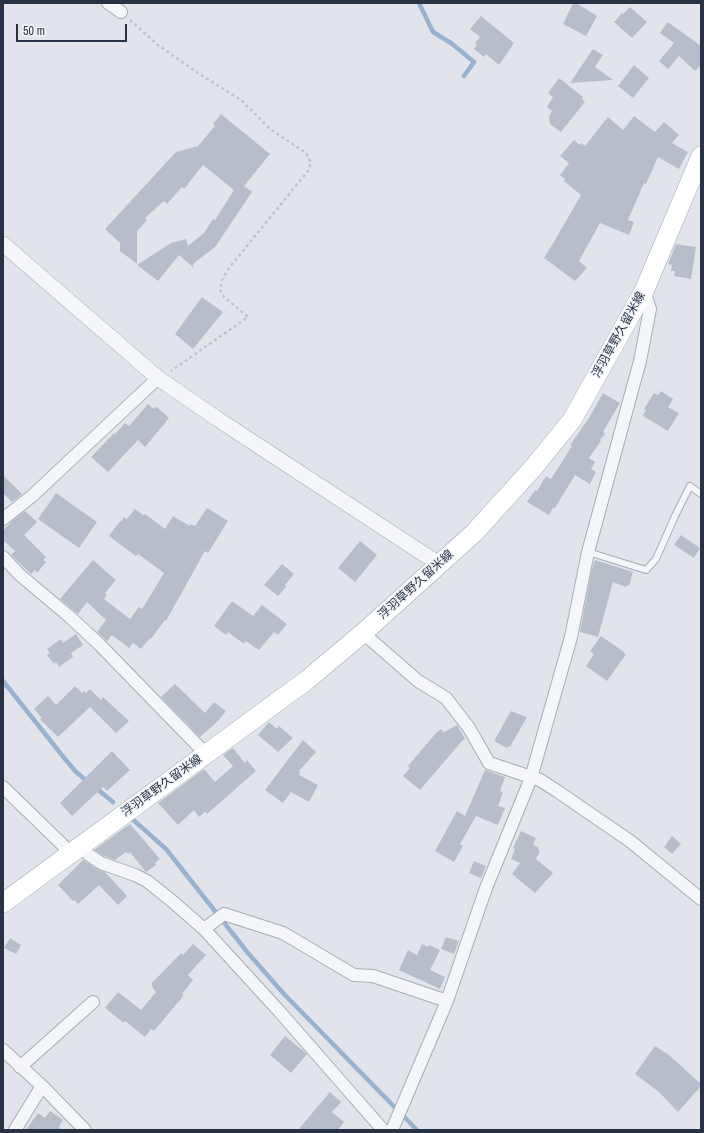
<!DOCTYPE html>
<meta charset="utf-8">
<style>
body{margin:0}
#map{position:relative;width:704px;height:1133px;overflow:hidden;background:#e1e5eb;font-family:"Archivo Narrow",sans-serif}
canvas{display:block}
.frame{position:absolute;inset:0;border:4px solid #283244;pointer-events:none}
.scale{position:absolute;left:16px;top:24px;width:111px;height:18px;box-sizing:border-box;border:2px solid #283244;border-top:0;padding-left:5px;font-size:12px;line-height:14px;white-space:nowrap;color:#283244;-webkit-text-stroke:3px #f1f4f8;paint-order:stroke}
</style>
<div id="map">
<canvas width="704" height="1133"></canvas>
<div class="frame"></div>
<div class="scale">50 m</div>
</div>
<script>
const context = document.querySelector('canvas').getContext('2d');
context.lineJoin = 'round';
function stroke(path, color, width, dash) {
  context.strokeStyle = color;
  context.lineWidth = width;
  context.lineCap = dash ? 'butt' : 'round';
  context.setLineDash(dash || []);
  context.stroke(path);
}
function fill(path, color) {
  context.fillStyle = color;
  context.fill(path, 'evenodd');
}
function label(font, color, halo, rows, align = 'center') {
  context.font = font + ' "Archivo Narrow","Noto Sans JP",sans-serif';
  context.lineWidth = 3;
  context.setLineDash([]);
  context.textBaseline = 'middle';
  context.strokeStyle = halo;
  context.fillStyle = color;
  for (const [text, x, y, turn = 0] of rows) {
    context.save();
    context.translate(x, y);
    context.rotate((+turn || 0) * Math.PI / 180);
    context.textAlign = isNaN(turn) ? turn : align;
    if (halo) context.strokeText(text, 0, 0);
    context.fillText(text, 0, 0);
    context.restore();
  }
}
const stream = new Path2D(`
 M 419,3 L 433,32 L 451,43 L 474,62 L 464,76
 M 3,681 L 65,759 L 76,772 L 88,782
 M 96,788 L 113,802
 M 130,817 L 166,849 L 248,953 L 284,994 L 417,1130`);
const building = new Path2D(`
 M 573,3 L 576,3 L 597,16 L 586,36 L 563,24 Z
 M 630,7 L 647,22 L 632,38 L 614,22 L 622,13 L 623,14 Z
 M 481,16 L 514,43 L 499,65 L 486,54 L 484,57 L 474,49 L 477,44 L 475,43 L 480,37 L 470,29 Z
 M 668,22 L 701,46 L 701,65 L 695,71 L 679,56 L 668,69 L 659,61 L 674,43 L 660,33 Z
 M 593,49 L 603,55 L 595,67 L 613,80 L 570,83 Z
 M 634,65 L 649,78 L 633,98 L 618,86 Z
 M 559,78 L 583,97 L 582,99 L 585,102 L 561,132 L 550,124 L 549,116 L 552,111 L 547,107 L 553,97 L 548,93 Z
 M 221,114 L 270,154 L 244,186 L 252,192 L 215,247 L 193,264 L 194,268 L 179,255 L 158,281 L 137,265 L 171,243 L 186,239 L 188,246 L 204,233 L 213,219 L 215,220 L 234,190 L 203,165 L 184,189 L 182,187 L 167,204 L 164,201 L 145,218 L 147,220 L 137,231 L 137,264 L 120,251 L 120,243 L 105,229 L 176,152 L 198,146 L 215,126 L 213,124 Z
 M 634,116 L 655,132 L 664,122 L 679,135 L 672,143 L 688,152 L 679,169 L 658,157 L 646,184 L 644,183 L 628,220 L 634,222 L 629,235 L 600,223 L 579,261 L 587,268 L 575,281 L 544,258 L 558,235 L 581,195 L 564,181 L 565,179 L 560,175 L 569,163 L 560,156 L 574,140 L 580,145 L 581,143 L 585,146 L 608,117 L 623,130 Z
 M 676,244 L 696,247 L 691,279 L 674,276 L 675,271 L 671,271 L 672,265 L 668,264 Z
 M 202,297 L 223,312 L 193,349 L 175,334 Z
 M 661,391 L 673,399 L 668,407 L 679,413 L 668,431 L 643,416 L 646,410 L 644,409 L 654,393 L 658,395 Z
 M 603,393 L 620,403 L 603,432 L 605,434 L 600,440 L 601,441 L 589,458 L 595,462 L 591,469 L 596,472 L 590,484 L 575,475 L 555,508 L 553,508 L 549,515 L 527,502 L 535,490 L 537,491 L 546,476 L 551,479 L 572,446 L 570,445 L 589,418 Z
 M 148,404 L 154,409 L 155,407 L 158,408 L 169,418 L 145,447 L 138,440 L 108,472 L 91,457 L 114,433 L 115,434 L 125,423 L 129,426 Z
 M 3,475 L 22,494 L 12,502 L 3,493 Z
 M 56,493 L 97,522 L 79,548 L 38,519 Z
 M 207,508 L 228,521 L 208,553 L 205,551 L 166,621 L 165,620 L 151,639 L 150,638 L 141,649 L 133,643 L 129,648 L 112,635 L 107,641 L 97,632 L 106,620 L 87,602 L 78,614 L 60,599 L 93,560 L 116,580 L 105,593 L 107,595 L 104,599 L 130,619 L 139,607 L 142,609 L 164,573 L 138,554 L 136,556 L 109,536 L 120,521 L 121,522 L 124,517 L 127,519 L 135,509 L 143,515 L 145,514 L 165,529 L 173,516 L 190,526 L 191,524 L 195,526 Z
 M 25,511 L 37,522 L 24,535 L 46,557 L 43,560 L 46,562 L 37,573 L 35,570 L 31,574 L 11,555 L 15,551 L 3,540 L 3,531 L 11,522 Z
 M 681,535 L 700,548 L 694,558 L 674,545 Z
 M 360,541 L 377,555 L 355,582 L 338,568 Z
 M 595,560 L 633,572 L 629,586 L 626,585 L 626,587 L 613,582 L 598,637 L 580,632 L 591,573 Z
 M 282,564 L 294,574 L 285,585 L 286,587 L 278,596 L 264,585 Z
 M 232,601 L 253,616 L 262,605 L 287,624 L 278,635 L 274,632 L 259,650 L 246,641 L 244,644 L 228,632 L 226,635 L 214,626 Z
 M 76,634 L 83,645 L 71,653 L 73,657 L 59,667 L 56,662 L 54,664 L 47,655 L 50,653 L 47,649 L 61,639 L 63,643 Z
 M 601,636 L 624,652 L 624,653 L 626,654 L 607,681 L 586,666 L 594,654 L 590,651 Z
 M 175,684 L 205,713 L 214,702 L 226,711 L 218,721 L 200,737 L 161,697 Z
 M 75,686 L 82,693 L 83,691 L 86,693 L 90,689 L 101,700 L 103,697 L 129,721 L 116,733 L 90,707 L 58,737 L 40,719 L 42,718 L 34,709 L 48,696 L 56,705 Z
 M 511,711 L 527,717 L 510,747 L 509,746 L 507,748 L 494,741 Z
 M 269,722 L 277,729 L 279,726 L 293,738 L 278,752 L 258,735 Z
 M 457,725 L 465,739 L 462,741 L 420,790 L 403,776 L 410,768 L 408,766 L 436,733 L 441,729 L 444,732 Z
 M 303,740 L 316,752 L 299,771 L 300,772 L 299,775 L 318,785 L 309,802 L 291,792 L 283,803 L 265,790 Z
 M 233,748 L 245,763 L 247,760 L 256,771 L 207,814 L 205,812 L 199,817 L 194,810 L 178,825 L 158,803 L 204,769 L 215,782 L 233,766 L 223,755 Z
 M 112,751 L 130,770 L 107,791 L 103,787 L 72,816 L 60,803 Z
 M 485,770 L 505,777 L 500,791 L 503,792 L 498,806 L 505,808 L 498,825 L 476,816 L 460,844 L 463,846 L 454,862 L 435,851 L 457,811 L 465,816 Z
 M 130,824 L 160,859 L 155,863 L 156,865 L 146,872 L 130,852 L 128,854 L 126,852 L 115,860 L 104,856 L 94,850 Z
 M 521,831 L 536,838 L 533,844 L 539,848 L 538,850 L 540,851 L 536,859 L 553,873 L 535,893 L 512,874 L 520,863 L 511,859 L 515,849 L 513,848 Z
 M 672,836 L 681,844 L 672,854 L 664,847 Z
 M 83,860 L 97,869 L 105,872 L 127,896 L 118,905 L 99,885 L 78,904 L 74,900 L 73,901 L 58,885 Z
 M 474,861 L 486,866 L 481,878 L 469,873 Z
 M 446,937 L 459,941 L 454,954 L 441,949 Z
 M 10,938 L 21,945 L 16,954 L 4,948 Z
 M 193,944 L 206,955 L 188,975 L 193,980 L 182,994 L 184,995 L 154,1031 L 151,1029 L 145,1037 L 125,1021 L 124,1023 L 105,1008 L 118,992 L 141,1010 L 156,992 L 152,987 L 153,986 L 151,984 L 181,953 L 183,955 Z
 M 422,944 L 428,947 L 429,945 L 440,950 L 430,970 L 445,977 L 440,989 L 399,970 L 408,950 L 417,955 Z
 M 285,1036 L 307,1054 L 291,1073 L 270,1055 Z
 M 655,1046 L 669,1055 L 701,1084 L 701,1086 L 678,1112 L 659,1092 L 635,1074 Z
 M 330,1092 L 341,1102 L 332,1112 L 344,1122 L 338,1130 L 298,1130 Z
 M 50,1111 L 63,1120 L 59,1127 L 62,1130 L 26,1130 L 38,1113 L 45,1118 Z`);
const path = new Path2D(`
 M 130,20 L 158,45 L 198,73 L 241,100 L 270,129 L 306,153 L 311,163 L 308,171 L 229,268 L 222,280 L 220,290 L 224,297 L 248,317 L 171,371`);
const service = new Path2D(`
 M 588,552 L 646,570 L 656,559 L 675,516 L 690,486 L 701,494`);
const minor = new Path2D(`
 M 108,3 L 121,12
 M 3,519 L 32,496 L 158,378
 M 3,557 L 20,575 L 70,617 L 99,644 L 206,754
 M 363,633 L 418,681 L 446,698 L 469,728 L 489,763 L 540,780 L 557,791 L 630,841 L 701,899
 M 3,787 L 71,853
 M 79,846 L 89,855 L 101,863 L 135,875 L 147,881 L 172,901 L 204,929 L 279,1011 L 383,1130
 M 204,929 L 224,914 L 283,933 L 354,975 L 373,976 L 447,1001
 M 3,1050 L 42,1086 L 85,1130
 M 20,1067 L 93,1002
 M 15,1130 L 42,1086
 M 392,1130 L 447,1001 L 486,888 L 531,778 L 571,637 L 588,552 L 640,361 L 650,309 L 644,291`);
const tertiary = new Path2D(`
 M 3,244 L 158,378 L 216,418 L 439,564`);
const primary = new Path2D(`
 M 3,903 L 307,680 L 363,633 L 474,533 L 533,468 L 572,420 L 644,291 L 701,156`);
const streetNames = [
 ["浮羽草野久留米線",619,335,-61],
 ["浮羽草野久留米線",416,585,-42],
 ["浮羽草野久留米線",162,786,-36]
];
stroke(stream, '#99b3ce', 4.5);
fill(building, '#b8bec9');
stroke(service, '#a6acb6', 8);
stroke(minor, '#a6acb6', 14);
stroke(tertiary, '#a6acb6', 16);
stroke(primary, '#9fa9b8', 20);
stroke(path, '#bfc3ca', 2.5, [3, 3]);
stroke(service, '#f4f6f9', 6);
stroke(minor, '#f4f6f9', 12);
stroke(tertiary, '#f4f6f9', 15);
stroke(primary, '#fff', 19);
label('12px', '#283244', '#f1f4f8', streetNames);
</script>
